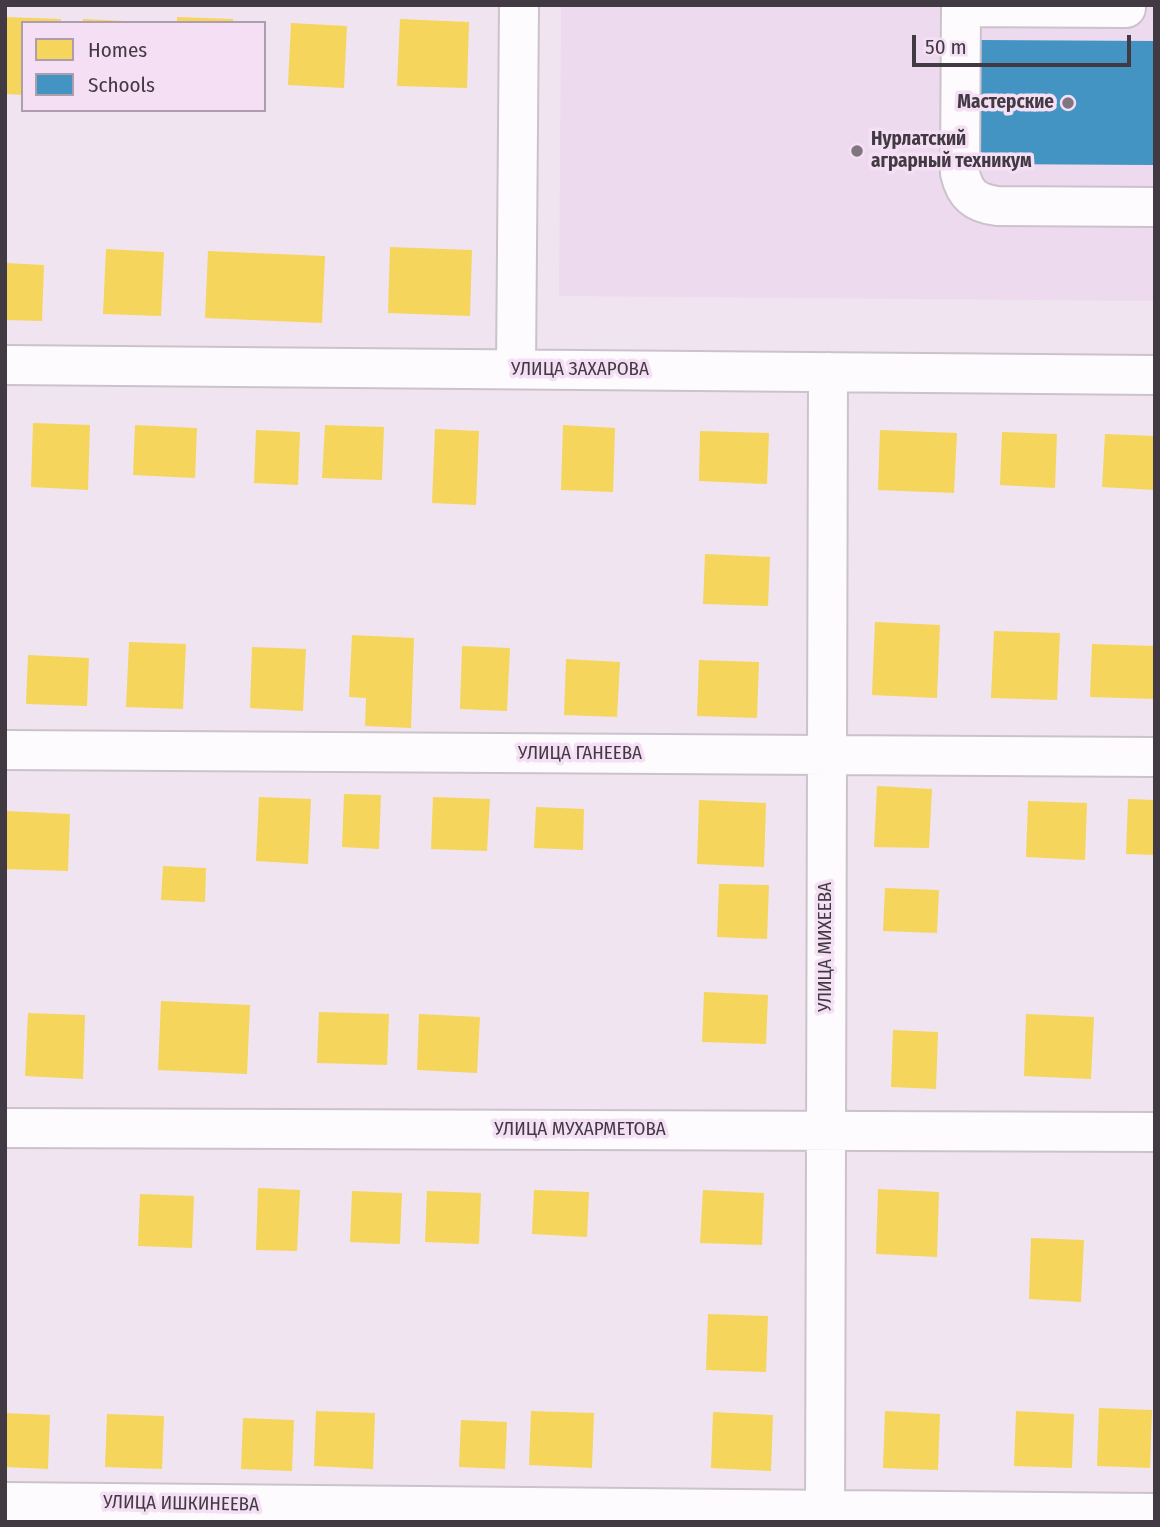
<!DOCTYPE html>
<meta charset="utf-8">
<style>
body{margin:0}
#map{position:relative;width:1160px;height:1527px;overflow:hidden;background:#f0e4f0;font-family:"Fira Sans Condensed",sans-serif}
canvas{display:block}
.frame{position:absolute;inset:0;border:7px solid #423a42;pointer-events:none}
.legend{position:absolute;left:21px;top:21px;width:245px;height:91px;box-sizing:border-box;background:#f4dff5;border:2px solid #ad9dad;margin:0;padding:9px 12px;list-style:none;font-size:21px;color:#423a42}
.legend li{display:flex;align-items:center;gap:14px;height:35px}
.legend b{width:35px;border:2px solid #ad9dad}
.scale{position:absolute;left:912px;top:35px;width:219px;height:32px;box-sizing:border-box;border:4px solid #423a42;border-top:0;padding-left:9px;font-size:21px;line-height:24px;white-space:nowrap;color:#423a42;-webkit-text-stroke:5px #f4dff5;paint-order:stroke}
</style>
<div id="map">
<canvas width="1160" height="1527"></canvas>
<div class="frame"></div>
<ul class="legend">
<li><b style="height:19px;background:#f6d55c"></b>Homes</li>
<li><b style="height:19px;background:#4393c3"></b>Schools</li>
</ul>
<div class="scale">50 m</div>
</div>
<script>
const context = document.querySelector('canvas').getContext('2d');
context.lineJoin = 'round';
function fill(path, color) {
  context.fillStyle = color;
  context.fill(path, 'evenodd');
}
function stroke(path, color, width, dash) {
  context.strokeStyle = color;
  context.lineWidth = width;
  context.lineCap = dash ? 'butt' : 'round';
  context.setLineDash(dash || []);
  context.stroke(path);
}
function label(font, color, halo, rows, align = 'center') {
  context.font = font + ' "Fira Sans Condensed",sans-serif';
  context.lineWidth = 7;
  context.setLineDash([]);
  context.textBaseline = 'middle';
  context.strokeStyle = halo;
  context.fillStyle = color;
  for (const [text, x, y, turn = 0] of rows) {
    context.save();
    context.translate(x, y);
    context.rotate((+turn || 0) * Math.PI / 180);
    context.textAlign = isNaN(turn) ? turn : align;
    if (halo) context.strokeText(text, 0, 0);
    context.fillText(text, 0, 0);
    context.restore();
  }
}
const built = new Path2D(`
 M 561,5 L 1155,5 L 1155,301 L 559,296 Z`);
const homes = new Path2D(`
 M 5,17 L 61,19 L 61,23 L 23,23 L 23,95 L 5,94 Z
 M 177,17 L 233,19 L 233,23 L 177,23 Z
 M 83,19 L 126,21 L 126,23 L 83,23 Z
 M 400,19 L 469,22 L 467,88 L 397,86 Z
 M 291,23 L 347,26 L 344,88 L 288,85 Z
 M 390,247 L 472,250 L 470,316 L 388,313 Z
 M 106,249 L 164,252 L 161,316 L 103,314 Z
 M 208,251 L 325,256 L 322,323 L 205,318 Z
 M 6,263 L 44,265 L 42,321 L 5,320 Z
 M 33,423 L 90,425 L 88,490 L 31,487 Z
 M 135,425 L 197,428 L 195,478 L 133,475 Z
 M 325,425 L 384,427 L 382,480 L 322,478 Z
 M 563,425 L 615,428 L 613,492 L 561,490 Z
 M 435,429 L 479,431 L 476,505 L 432,503 Z
 M 256,430 L 300,432 L 298,485 L 254,483 Z
 M 880,430 L 957,433 L 954,493 L 878,490 Z
 M 700,431 L 769,433 L 767,484 L 699,481 Z
 M 1002,432 L 1057,434 L 1055,488 L 1000,485 Z
 M 1105,434 L 1155,436 L 1155,490 L 1102,487 Z
 M 705,554 L 770,557 L 768,606 L 703,604 Z
 M 875,622 L 940,625 L 937,698 L 872,695 Z
 M 994,631 L 1060,633 L 1057,700 L 991,698 Z
 M 352,635 L 414,638 L 411,728 L 365,726 L 366,698 L 349,697 Z
 M 129,642 L 186,644 L 183,709 L 126,707 Z
 M 1092,644 L 1155,646 L 1155,699 L 1090,697 Z
 M 462,646 L 510,648 L 507,711 L 460,709 Z
 M 252,647 L 306,649 L 303,711 L 250,708 Z
 M 28,655 L 89,658 L 87,706 L 26,704 Z
 M 566,659 L 620,662 L 617,717 L 564,715 Z
 M 699,660 L 759,662 L 757,718 L 697,716 Z
 M 877,786 L 932,789 L 929,848 L 874,847 Z
 M 344,794 L 381,795 L 379,849 L 342,847 Z
 M 259,797 L 311,799 L 308,864 L 256,861 Z
 M 433,797 L 490,799 L 487,851 L 431,849 Z
 M 1128,799 L 1155,800 L 1155,855 L 1126,854 Z
 M 699,800 L 766,803 L 764,867 L 697,864 Z
 M 1028,801 L 1087,803 L 1085,860 L 1026,857 Z
 M 536,807 L 584,809 L 583,850 L 534,848 Z
 M 5,811 L 70,814 L 68,871 L 5,869 Z
 M 163,866 L 206,868 L 205,902 L 161,900 Z
 M 719,884 L 769,885 L 767,939 L 717,937 Z
 M 885,888 L 939,890 L 937,933 L 883,931 Z
 M 704,992 L 768,995 L 766,1044 L 702,1042 Z
 M 161,1001 L 250,1005 L 247,1074 L 158,1070 Z
 M 319,1012 L 389,1014 L 387,1065 L 317,1063 Z
 M 28,1013 L 85,1015 L 83,1079 L 25,1076 Z
 M 419,1014 L 480,1017 L 477,1073 L 417,1070 Z
 M 1026,1014 L 1094,1017 L 1091,1079 L 1024,1076 Z
 M 893,1030 L 938,1032 L 936,1089 L 891,1087 Z
 M 258,1188 L 300,1190 L 297,1251 L 256,1250 Z
 M 878,1189 L 939,1192 L 937,1257 L 876,1254 Z
 M 534,1190 L 589,1192 L 587,1237 L 532,1234 Z
 M 703,1190 L 764,1193 L 762,1245 L 700,1243 Z
 M 352,1191 L 402,1193 L 400,1244 L 350,1242 Z
 M 427,1191 L 481,1193 L 479,1244 L 425,1242 Z
 M 140,1194 L 194,1196 L 192,1248 L 138,1246 Z
 M 1031,1238 L 1084,1240 L 1081,1302 L 1029,1299 Z
 M 708,1314 L 768,1316 L 766,1372 L 706,1370 Z
 M 1099,1408 L 1152,1410 L 1150,1468 L 1097,1466 Z
 M 316,1411 L 375,1413 L 373,1469 L 314,1466 Z
 M 531,1411 L 594,1413 L 592,1468 L 529,1465 Z
 M 885,1411 L 940,1414 L 938,1470 L 883,1468 Z
 M 1016,1411 L 1074,1414 L 1072,1468 L 1014,1466 Z
 M 713,1412 L 773,1415 L 771,1471 L 711,1468 Z
 M 5,1413 L 50,1415 L 48,1469 L 5,1467 Z
 M 107,1414 L 164,1416 L 162,1469 L 105,1467 Z
 M 243,1418 L 294,1420 L 292,1471 L 241,1469 Z
 M 461,1420 L 507,1422 L 505,1469 L 459,1467 Z`);
const schools = new Path2D(`
 M 981,40 L 1155,41 L 1155,165 L 980,164 Z`);
const minor = new Path2D(`
 M 961,5 L 960,173 C 965,195 975,203 997,206 L 1155,207
 M 961,7 L 1126,8
 M 5,365 L 1155,375
 M 516,369 L 519,5
 M 5,750 L 1155,757
 M 5,1128 L 1155,1132
 M 5,1502 L 1155,1513
 M 825,1522 L 828,372`);
const markers = [
 [1068,103,7,"#7f767f"],
 [857,151,7,"#7f767f"]
];
const poiNames = [
 ["Мастерские",1054,103],
 ["Нурлатский",871,140,"left"],
 ["аграрный техникум",871,162,"left"]
];
const streetNames = [
 ["УЛИЦА ЗАХАРОВА",580,370],
 ["УЛИЦА ГАНЕЕВА",580,754],
 ["УЛИЦА МИХЕЕВА",826,947,-90],
 ["УЛИЦА МУХАРМЕТОВА",580,1130],
 ["УЛИЦА ИШКИНЕЕВА",181,1504,1]
];
fill(built, '#eedaee');
fill(homes, '#f6d55c');
fill(schools, '#4393c3');
stroke(minor, '#cbc2cb', 42);
stroke(minor, '#fdfbfd', 38);
for (const [x, y, r, color] of markers) {
  const dot = new Path2D();
  dot.arc(x, y, r, 0, 2 * Math.PI);
  context.fillStyle = color;
  context.fill(dot);
  stroke(dot, '#f4dff5', 2.5);
}
label('bold 19px', '#423a42', '#f4dff5', poiNames, 'right');
label('19px', '#423a42', '#f4dff5', streetNames);
</script>
